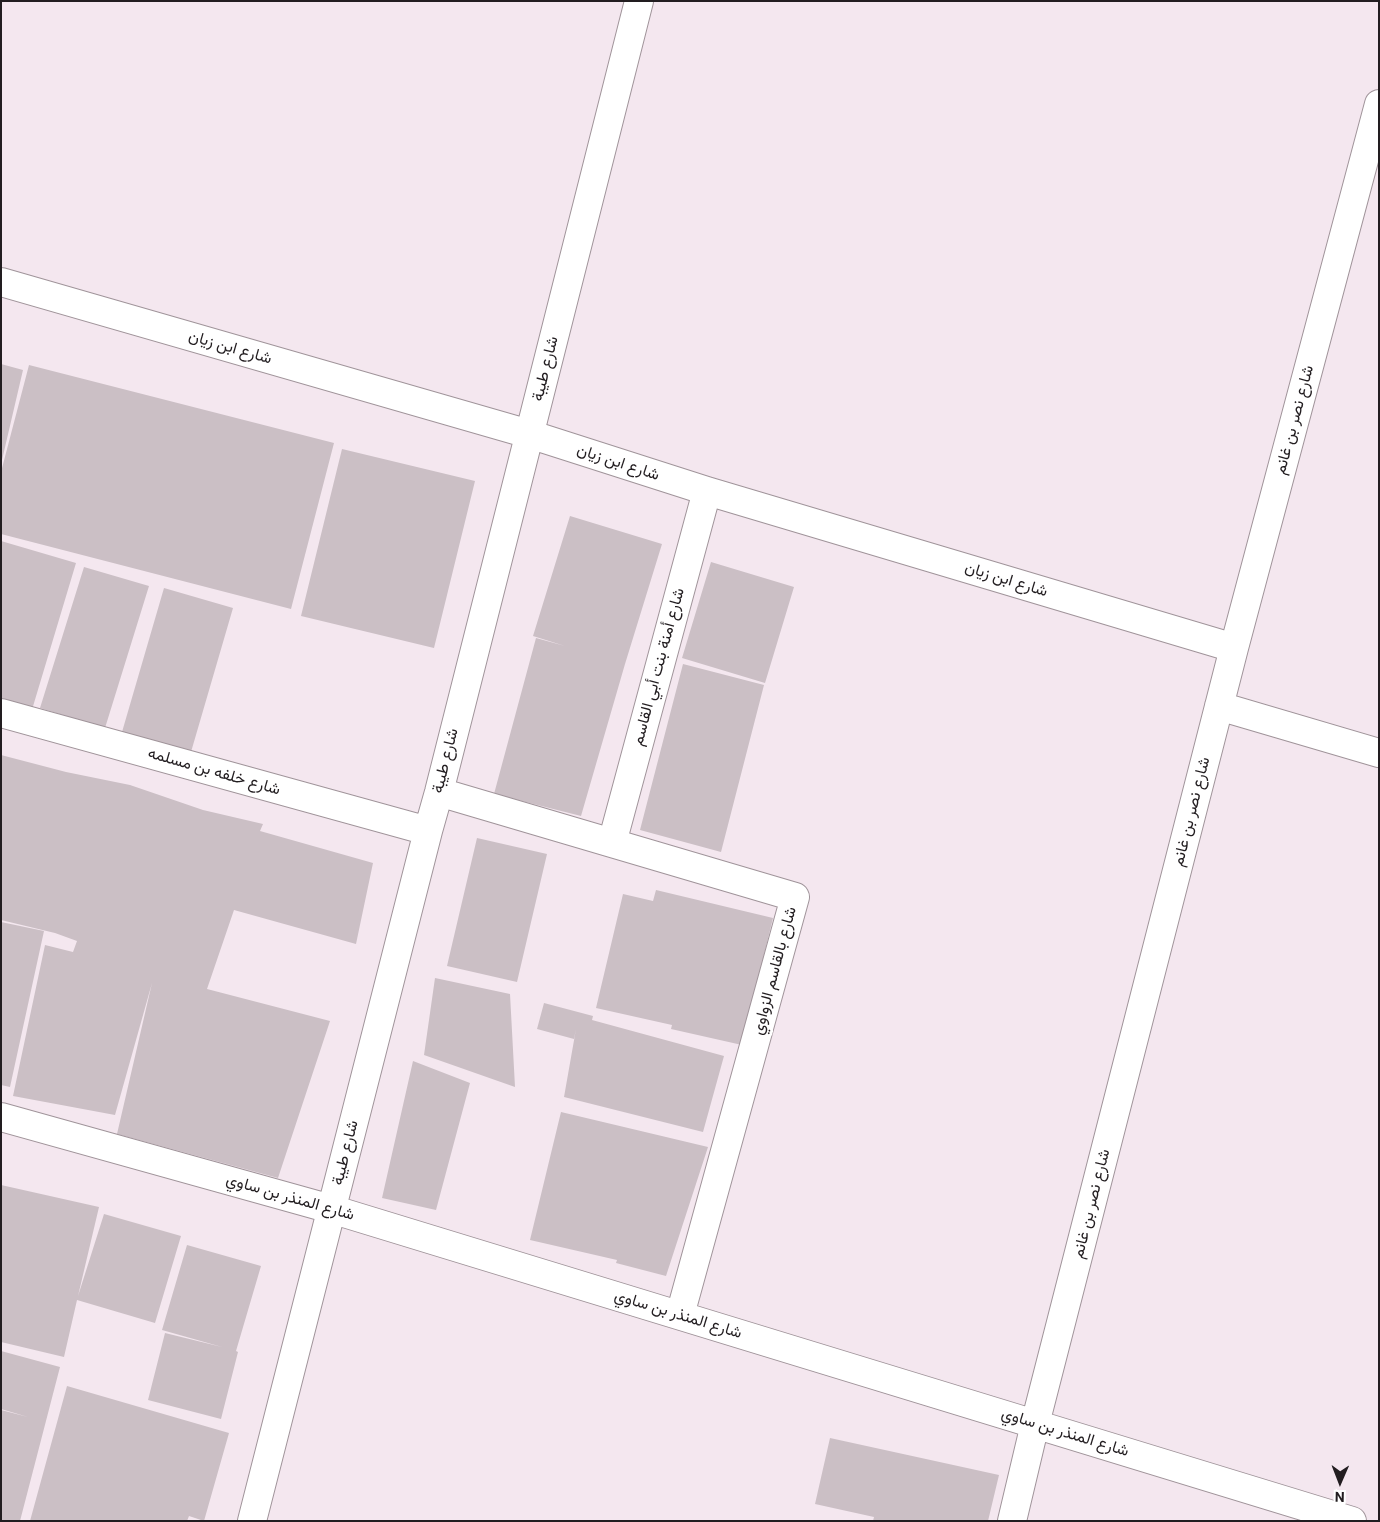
<!DOCTYPE html>
<meta charset="utf-8">
<style>
body{margin:0}
#map{position:relative;width:1380px;height:1522px;overflow:hidden;background:#f4e7ef;font-family:Roboto,sans-serif}
canvas{display:block}
.frame{position:absolute;inset:0;border:2px solid #221d20;pointer-events:none}
.north{position:absolute;left:1315px;top:1457px;width:50px;height:50px;-webkit-text-stroke:4px #fff;paint-order:stroke;rotate:181deg;font-size:14px;font-weight:700;line-height:20px;text-align:center;color:#221d20}
.north::after{content:'';display:block;margin:auto;width:18px;height:22px;background:#221d20;clip-path:polygon(50% 0,100% 100%,50% 72%,0 100%)}
</style>
<div id="map">
<canvas width="1380" height="1522"></canvas>
<div class="frame"></div>
<div class="north">N</div>
</div>
<script>
const context = document.querySelector('canvas').getContext('2d');
context.lineJoin = 'round';
function fill(path, color) {
  context.fillStyle = color;
  context.fill(path, 'evenodd');
}
function stroke(path, color, width, dash) {
  context.strokeStyle = color;
  context.lineWidth = width;
  context.lineCap = dash ? 'butt' : 'round';
  context.setLineDash(dash || []);
  context.stroke(path);
}
function label(font, color, halo, rows, align = 'center') {
  context.font = font + ' Roboto,Vazirmatn,sans-serif';
  context.lineWidth = 5;
  context.setLineDash([]);
  context.textBaseline = 'middle';
  context.strokeStyle = halo;
  context.fillStyle = color;
  for (const [text, x, y, turn = 0] of rows) {
    context.save();
    context.translate(x, y);
    context.rotate((+turn || 0) * Math.PI / 180);
    context.textAlign = isNaN(turn) ? turn : align;
    if (halo) context.strokeText(text, 0, 0);
    context.fillText(text, 0, 0);
    context.restore();
  }
}
const building = new Path2D(`
 M 1,364 L 23,370 L 2,460 L 1,460 Z
 M 29,365 L 334,443 L 291,609 L 1,534 L 1,472 Z
 M 342,449 L 475,481 L 434,648 L 301,616 Z
 M 570,516 L 662,544 L 625,664 L 581,816 L 494,794 L 536,638 L 565,646 L 533,636 Z
 M 1,541 L 76,563 L 31,713 L 1,704 Z
 M 711,562 L 794,587 L 765,683 L 682,658 Z
 M 84,567 L 149,586 L 105,728 L 40,708 Z
 M 164,588 L 233,608 L 191,752 L 122,732 Z
 M 683,664 L 764,685 L 721,852 L 640,830 Z
 M 1,755 L 66,772 L 130,785 L 203,810 L 263,824 L 260,831 L 373,863 L 356,944 L 234,910 L 207,989 L 330,1021 L 278,1178 L 117,1134 L 152,983 L 115,1115 L 13,1096 L 45,945 L 73,952 L 77,941 L 55,933 L 1,920 Z
 M 477,838 L 547,854 L 517,982 L 447,966 Z
 M 656,890 L 773,918 L 742,1045 L 671,1029 L 672,1025 L 596,1008 L 623,894 L 653,901 Z
 M 1,922 L 44,931 L 10,1087 L 1,1085 Z
 M 435,978 L 510,994 L 515,1087 L 424,1055 Z
 M 544,1003 L 593,1016 L 592,1020 L 724,1056 L 703,1132 L 564,1097 L 576,1029 L 574,1039 L 537,1029 Z
 M 413,1061 L 470,1083 L 436,1210 L 382,1198 Z
 M 561,1112 L 708,1147 L 666,1276 L 616,1263 L 617,1260 L 530,1240 Z
 M 1,1185 L 99,1207 L 78,1296 L 104,1214 L 181,1236 L 155,1323 L 77,1300 L 64,1357 L 1,1342 Z
 M 187,1245 L 261,1266 L 236,1351 L 238,1352 L 221,1419 L 148,1400 L 165,1333 L 222,1347 L 162,1330 Z
 M 1,1351 L 60,1367 L 20,1521 L 1,1521 L 1,1410 L 28,1417 L 1,1409 Z
 M 67,1386 L 229,1433 L 204,1521 L 189,1516 L 187,1521 L 30,1521 Z
 M 830,1438 L 999,1475 L 988,1521 L 873,1521 L 874,1517 L 815,1504 Z`);
const minor = new Path2D(`
 M 1,282 L 529,434 L 707,491 L 1234,648
 M 1219,706 L 1379,753
 M 1,713 L 428,831
 M 439,792 L 795,897 L 680,1315
 M 612,843 L 707,491
 M 1,1117 L 331,1209 L 1352,1521
 M 252,1521 L 428,831 L 439,792 L 639,1
 M 1012,1521 L 1035,1424 L 1234,648 L 1379,104`);
const streetNames = [
 ["شارع ابن زيان",230,348,16],
 ["شارع طيبة",546,369,-76],
 ["شارع نصر بن غانم",1295,420,-75],
 ["شارع ابن زيان",618,463,18],
 ["شارع ابن زيان",1006,580,17],
 ["شارع أمنة بنت أبي القاسم",659,667,-75],
 ["شارع طيبة",446,761,-76],
 ["شارع خلفه بن مسلمه",214,772,16],
 ["شارع نصر بن غانم",1192,812,-76],
 ["شارع بالقاسم الزواوي",775,971,-75],
 ["شارع طيبة",346,1153,-76],
 ["شارع المنذر بن ساوي",290,1198,16],
 ["شارع نصر بن غانم",1092,1204,-76],
 ["شارع المنذر بن ساوي",678,1315,17],
 ["شارع المنذر بن ساوي",1065,1433,17]
];
fill(building, '#cbbfc5');
stroke(minor, '#a0949a', 30);
stroke(minor, '#fff', 28);
label('16px', '#221d20', '#fff', streetNames);
</script>
